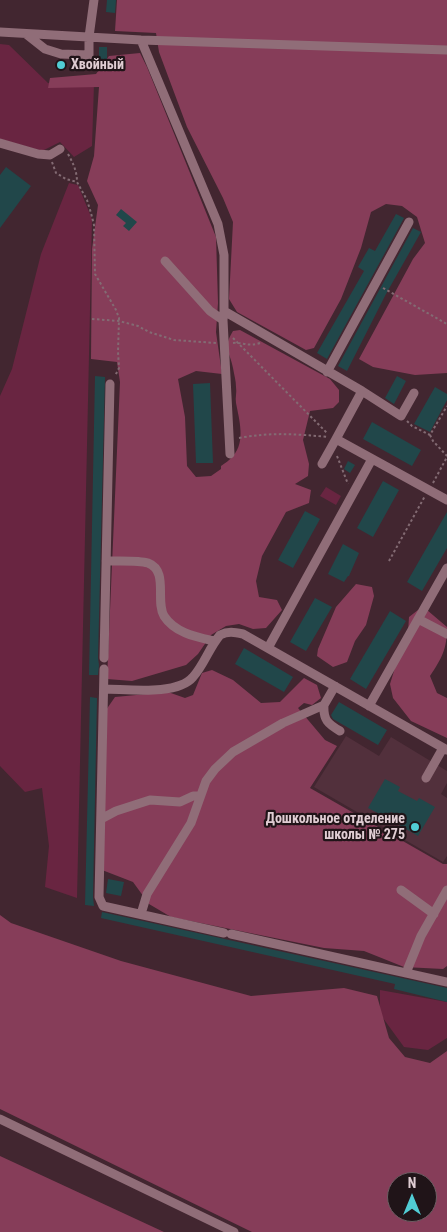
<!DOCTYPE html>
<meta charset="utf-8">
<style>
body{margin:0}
#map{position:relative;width:447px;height:1232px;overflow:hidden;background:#422630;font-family:"Roboto Condensed",sans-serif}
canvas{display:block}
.north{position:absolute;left:387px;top:1172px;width:50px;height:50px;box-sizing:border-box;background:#201418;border:1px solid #6d5e63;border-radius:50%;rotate:0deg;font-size:14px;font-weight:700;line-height:20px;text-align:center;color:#e0cdd3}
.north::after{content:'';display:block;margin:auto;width:18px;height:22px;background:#51ccd4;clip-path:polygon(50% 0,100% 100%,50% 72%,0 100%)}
</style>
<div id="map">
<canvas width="447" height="1232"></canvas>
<div class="north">N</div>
</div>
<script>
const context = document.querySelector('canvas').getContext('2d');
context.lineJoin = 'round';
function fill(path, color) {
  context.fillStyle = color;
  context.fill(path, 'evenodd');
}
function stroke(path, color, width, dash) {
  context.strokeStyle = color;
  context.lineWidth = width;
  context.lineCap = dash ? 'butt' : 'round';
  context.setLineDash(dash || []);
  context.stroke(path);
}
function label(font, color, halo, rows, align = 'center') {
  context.font = font + ' "Roboto Condensed",sans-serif';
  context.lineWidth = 4.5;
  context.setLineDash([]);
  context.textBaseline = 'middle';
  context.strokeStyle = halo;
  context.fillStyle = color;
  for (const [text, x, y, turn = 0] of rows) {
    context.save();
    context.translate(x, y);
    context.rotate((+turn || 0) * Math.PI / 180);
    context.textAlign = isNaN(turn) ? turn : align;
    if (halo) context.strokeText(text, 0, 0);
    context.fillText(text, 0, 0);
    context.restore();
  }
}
const built = new Path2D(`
 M 346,736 L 379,756 L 391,737 L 447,771 L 447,783 L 441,794 L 447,798 L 447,856 L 443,862 L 314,787 Z`);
const green = new Path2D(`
 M 0,44 L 9,45 L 48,83 L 94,84 L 92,146 L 74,157 L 60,142 L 42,151 L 0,139 Z
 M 69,183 L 78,185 L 92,219 L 77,898 L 45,887 L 49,846 L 42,788 L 25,792 L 0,766 L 0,396 L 12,369 L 41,254 Z
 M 326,487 L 341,496 L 336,505 L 320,496 Z
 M 380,990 L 447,1002 L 447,1038 L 428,1050 L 404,1047 L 380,1014 Z`);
const forest = new Path2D(`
 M 117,0 L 447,0 L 447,373 L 415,375 L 373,367 L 359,359 L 413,259 L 425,243 L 417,217 L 402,206 L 386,204 L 371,212 L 361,248 L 341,299 L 314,348 L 306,350 L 237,312 L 229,299 L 233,222 L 223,198 L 187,127 L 159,52 L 156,33 L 115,31 Z
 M 140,53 L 147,67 L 216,237 L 218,303 L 216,332 L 222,374 L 196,371 L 178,379 L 185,417 L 187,466 L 196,477 L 211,476 L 221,469 L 221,466 C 225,463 230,460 233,456 C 246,442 239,419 236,403 C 235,398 237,392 236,387 C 236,381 234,374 233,368 C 230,351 222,349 233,331 L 240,330 L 330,379 L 339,390 L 339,402 L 333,408 L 310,411 L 303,440 L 309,464 L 308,476 L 295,484 L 311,490 L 309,503 L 286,512 L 262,556 L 256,581 L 259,597 L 277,600 L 282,610 L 266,628 L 253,629 L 239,624 L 226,626 L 211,635 L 198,654 L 186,665 L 132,681 L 107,679 L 120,382 L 117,362 L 91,359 L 92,249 L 98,205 L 87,181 L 94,156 L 99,87 L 48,88 L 50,78 L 96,74 L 109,56 Z
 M 356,584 L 372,587 L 374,596 L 366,625 L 355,641 L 347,662 L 333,667 L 317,656 L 318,649 L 336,607 Z
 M 418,610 L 427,610 L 447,627 C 447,649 442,658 430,676 L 437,693 L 447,698 L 447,738 L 411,721 L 393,698 L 390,684 L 398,658 L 408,633 L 409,617 Z
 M 212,670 L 233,680 L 261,703 L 280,702 L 304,678 L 317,685 L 321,698 L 312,705 L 304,703 L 298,708 L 325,740 L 337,746 L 310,788 L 443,864 L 447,864 L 447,966 L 443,969 L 404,967 L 364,951 L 324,948 L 171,917 L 149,904 L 133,882 L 102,870 L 106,710 L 115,697 L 168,692 L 185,698 L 193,695 L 202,673 Z
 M 0,915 L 11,923 L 121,961 L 251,996 L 344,988 L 377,996 L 389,1038 L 405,1057 L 430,1063 L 447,1051 L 447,1232 L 252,1232 L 0,1109 ZM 397,1182 L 427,1182 L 427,1212 L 397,1212 Z
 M 0,1156 L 164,1232 L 0,1232 Z`);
const building = new Path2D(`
 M 107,0 L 116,0 L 115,13 L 106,12 Z
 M 99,47 L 107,47 L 107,59 L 99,59 Z
 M 6,167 L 31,186 L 0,228 L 0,175 Z
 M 121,209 L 137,222 L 129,231 L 123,226 L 126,223 L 116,215 Z
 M 396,214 L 404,218 L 327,359 L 317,353 L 364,271 L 358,267 L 369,248 L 375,251 Z
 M 413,228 L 421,232 L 386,294 L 347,371 L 338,366 Z
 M 95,376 L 105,377 L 98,658 L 99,665 L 98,675 L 89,675 Z
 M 397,376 L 406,381 L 394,404 L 385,398 Z
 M 210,383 L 213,463 L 196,463 L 193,384 Z
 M 435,387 L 447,394 L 447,400 L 430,432 L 414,424 Z
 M 372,422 L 421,450 L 412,466 L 363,439 Z
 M 348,461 L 355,465 L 350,473 L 344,469 Z
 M 383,481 L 399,490 L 373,537 L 357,528 Z
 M 305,511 L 320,519 L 293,568 L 278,560 Z
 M 447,512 L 447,548 L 422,591 L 407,582 Z
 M 343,544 L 359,553 L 349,576 L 348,576 L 344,582 L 328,574 Z
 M 315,598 L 332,607 L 306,651 L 290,642 Z
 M 390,611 L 406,621 L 366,689 L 350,679 Z
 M 244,648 L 293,677 L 284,692 L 235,664 Z
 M 90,697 L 97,698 L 93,897 L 94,906 L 85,905 Z
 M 339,702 L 387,730 L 378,745 L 333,719 L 331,715 Z
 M 385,779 L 400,787 L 398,791 L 417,801 L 419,798 L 435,807 L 418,836 L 399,825 L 403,819 L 391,812 L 387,818 L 368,808 Z
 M 108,879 L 124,882 L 121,896 L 106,893 Z
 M 102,912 L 447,988 L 447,1002 L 394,989 L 395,984 L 101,918 Z`);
const path = new Path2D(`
 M 68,154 C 73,163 77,171 77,182
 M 52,162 L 56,173 L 66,179 L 77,182 L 87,200 L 91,213 L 94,225 L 95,274 L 116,310 L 119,318 L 118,352 L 119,368 L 115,376
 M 383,288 L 447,324
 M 92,319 L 119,321 L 138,326 L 149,332 L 174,340 L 216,343
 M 233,338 L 328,434
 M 233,343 C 243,342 248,347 260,343
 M 407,421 L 412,426 L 430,435 L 447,406
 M 430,435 L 433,441 L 447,456
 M 239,438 C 271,432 296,434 328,437
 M 337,456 L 348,484
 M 433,483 L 447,457
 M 389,561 L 425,496`);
const minor = new Path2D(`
 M 0,32 L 141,40 L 447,50
 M 26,34 L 45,49 L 61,54 L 89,55 L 89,37 L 94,0
 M 141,40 L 218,224 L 224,255 L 224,311 L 362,391 L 336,439 L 447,500
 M 0,143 L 38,154 L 50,155 L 60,149
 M 165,261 L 210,311 L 223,320
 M 224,311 L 223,320 L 230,454
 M 327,372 L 409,222
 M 362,391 L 401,416 L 414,393
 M 322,464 L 336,439
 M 106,561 C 117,561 139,560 148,563 C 169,571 155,601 164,616 C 175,633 196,637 214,641
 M 418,619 L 447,634
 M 268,648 L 372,459
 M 104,658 L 110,384
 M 104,669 L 99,897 L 103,906 L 224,933
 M 104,689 C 127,689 177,696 193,677 C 204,665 209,648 220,635 C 228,631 234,632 243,634 L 447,750
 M 324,705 C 323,720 328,724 340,731
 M 369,706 L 447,568
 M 426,778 L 443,748
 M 101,819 L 116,811 L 150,800 L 180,802 L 193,796 L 200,796
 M 401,890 L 434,914
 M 141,914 L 147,894 L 191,823 L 206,781 L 215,769 L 233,752 L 283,723 L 324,705 L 335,686
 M 231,934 L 447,982
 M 406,973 L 421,936 L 447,890
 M 0,1119 L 234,1232`);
const markers = [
 [61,65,5,"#51ccd4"],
 [415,827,5,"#51ccd4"]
];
const poiNames = [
 ["Хвойный",71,65],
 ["Дошкольное отделение",405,819,"right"],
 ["школы № 275",405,835,"right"]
];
fill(built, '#52303c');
fill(green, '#692541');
fill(forest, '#863d59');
fill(building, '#21474a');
stroke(path, '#836b73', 2, [2.5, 2.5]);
stroke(minor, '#906d78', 9);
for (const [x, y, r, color] of markers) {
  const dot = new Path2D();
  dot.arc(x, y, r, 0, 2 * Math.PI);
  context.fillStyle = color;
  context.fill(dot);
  stroke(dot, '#201418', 2);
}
label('bold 14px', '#e0cdd3', '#201418', poiNames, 'left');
</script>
